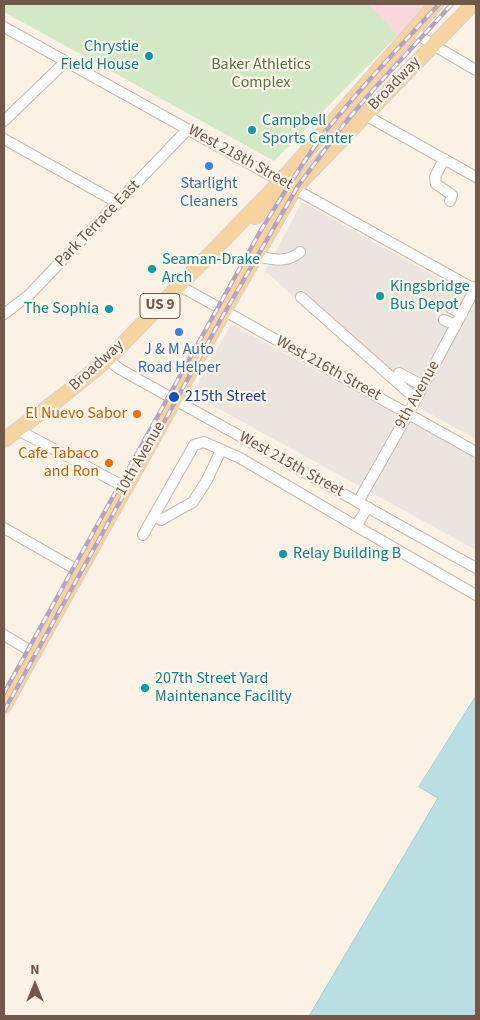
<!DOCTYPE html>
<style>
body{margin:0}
#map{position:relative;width:480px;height:1020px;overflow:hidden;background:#fbf2e5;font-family:"Source Sans 3",sans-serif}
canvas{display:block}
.frame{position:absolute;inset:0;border:5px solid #72584b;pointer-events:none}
.north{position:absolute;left:10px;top:960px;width:50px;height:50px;-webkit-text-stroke:4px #fef6eb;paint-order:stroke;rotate:0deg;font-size:14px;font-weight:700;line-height:20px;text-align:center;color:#72584b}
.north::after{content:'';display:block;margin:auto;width:18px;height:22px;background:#72584b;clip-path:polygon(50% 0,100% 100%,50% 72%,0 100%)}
</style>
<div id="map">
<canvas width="480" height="1020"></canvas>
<div class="frame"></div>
<div class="north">N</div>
</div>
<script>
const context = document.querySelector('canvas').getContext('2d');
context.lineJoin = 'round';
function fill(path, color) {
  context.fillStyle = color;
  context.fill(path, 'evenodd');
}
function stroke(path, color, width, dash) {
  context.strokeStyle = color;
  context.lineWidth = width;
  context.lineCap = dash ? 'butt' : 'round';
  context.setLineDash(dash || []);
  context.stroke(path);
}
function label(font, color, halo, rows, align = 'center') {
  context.font = font + ' "Source Sans 3",sans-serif';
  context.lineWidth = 4.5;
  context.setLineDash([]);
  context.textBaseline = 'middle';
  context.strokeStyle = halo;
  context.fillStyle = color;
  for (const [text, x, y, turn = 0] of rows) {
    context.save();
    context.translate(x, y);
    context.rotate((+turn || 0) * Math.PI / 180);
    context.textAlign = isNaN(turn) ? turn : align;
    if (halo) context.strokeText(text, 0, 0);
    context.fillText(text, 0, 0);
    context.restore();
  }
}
const industrial = new Path2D(`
 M 302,202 L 476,299 L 476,439 L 425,411 L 399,390 L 265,271 Z
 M 231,324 L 476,458 L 476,550 L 192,394 Z`);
const medical = new Path2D(`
 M 369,4 L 426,4 L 398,35 Z`);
const green = new Path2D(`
 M 4,4 L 369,4 L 398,35 L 274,161 L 4,12 Z`);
const water = new Path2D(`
 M 476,696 L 476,1016 L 309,1016 L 438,798 L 419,787 Z`);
const minor = new Path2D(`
 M 4,27 L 467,285 L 475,288
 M 412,30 L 433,45 L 476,70
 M 365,115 L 476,177
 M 4,121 L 65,62
 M 4,139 L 118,203
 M 444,159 L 435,177 L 436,184 L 452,195 L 450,201
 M 255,256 C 272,259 286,264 300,252
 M 180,286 L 476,452
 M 301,297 L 416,399
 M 451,308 L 462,314
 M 4,314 L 29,295 L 187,130
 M 444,320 L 456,325
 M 108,359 L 118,368 L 159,391 L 476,568
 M 399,373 L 423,386
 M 18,430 L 125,487
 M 358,502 L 408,414 L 476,287
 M 154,516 L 161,520 L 193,502 L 207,480 L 221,450
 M 356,526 L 476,595
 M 4,528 L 79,571
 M 143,535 L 194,445 L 204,442 L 240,458 L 356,526 L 368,507
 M 4,635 L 34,653`);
const major = new Path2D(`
 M 255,217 L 295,188 L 473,4
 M 4,440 L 64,395 L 108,359 L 281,181 L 436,4
 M 4,706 L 224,311 L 295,188`);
const rail = new Path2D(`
 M 4,693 L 261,230 C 283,195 304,159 329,127 C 364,84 402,44 439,4
 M 4,711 L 221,319 L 298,186 L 345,123 L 374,89 L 452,4`);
const markers = [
 [149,56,5,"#0f9aa8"],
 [252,130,5,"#0f9aa8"],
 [209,166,5,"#3f7fe0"],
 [152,269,5,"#0f9aa8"],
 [380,296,5,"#0f9aa8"],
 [109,309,5,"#0f9aa8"],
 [179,332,5,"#3f7fe0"],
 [174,397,6,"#1a4fb4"],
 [137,414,5,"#e8710a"],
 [109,463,5,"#e8710a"],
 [283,554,5,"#0f9aa8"],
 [145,688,5,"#0f9aa8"]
];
const shields = [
 [160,306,40]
];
const shieldNames = [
 ["US 9",160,306]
];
const cultureNames = [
 ["Chrystie",139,47,"right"],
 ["Field House",139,65,"right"],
 ["Campbell",262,121],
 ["Sports Center",262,139],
 ["Seaman-Drake",162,260],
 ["Arch",162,278],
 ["Kingsbridge",390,287],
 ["Bus Depot",390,305],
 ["The Sophia",99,309,"right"],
 ["Relay Building B",293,554],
 ["207th Street Yard",155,679],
 ["Maintenance Facility",155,697]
];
const parkNames = [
 ["Baker Athletics",261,65],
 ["Complex",261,83]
];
const streetNames = [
 ["Broadway",395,84,-46],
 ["West 218th Street",240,158,29],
 ["Park Terrace East",98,224,-46],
 ["Broadway",97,366,-42],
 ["West 216th Street",328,369,29],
 ["9th Avenue",418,395,-61],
 ["10th Avenue",141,459,-60],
 ["West 215th Street",291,465,29]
];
const shopNames = [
 ["Starlight",209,184],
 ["Cleaners",209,202],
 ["J & M Auto",179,350],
 ["Road Helper",179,368]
];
const transitNames = [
 ["215th Street",185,397]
];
const foodNames = [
 ["El Nuevo Sabor",127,414],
 ["Cafe Tabaco",99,454],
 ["and Ron",99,472]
];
fill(industrial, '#ebe4df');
fill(medical, '#f8d8dd');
fill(green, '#d3e8c4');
fill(water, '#badfe3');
stroke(water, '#a1ced5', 1);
stroke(minor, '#ccb9ac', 12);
stroke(major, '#d8d0cd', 16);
stroke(minor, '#fff', 10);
stroke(major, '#f6d4a0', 14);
stroke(rail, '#b4a4c4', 4.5);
stroke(rail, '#fef6eb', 2.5, [8]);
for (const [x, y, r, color] of markers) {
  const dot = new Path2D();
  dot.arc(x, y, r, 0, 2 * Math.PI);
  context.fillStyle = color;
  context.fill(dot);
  stroke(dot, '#fef6eb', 2);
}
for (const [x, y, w] of shields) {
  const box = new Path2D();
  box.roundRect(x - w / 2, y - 12.5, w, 25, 4);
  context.fillStyle = '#fef6eb';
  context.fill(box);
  stroke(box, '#72584b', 1);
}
label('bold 15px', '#72584b', null, shieldNames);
label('16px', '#0d838f', '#fef6eb', cultureNames, 'left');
label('16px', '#547844', '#fef6eb', parkNames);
label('16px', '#72584b', '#fef6eb', streetNames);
label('16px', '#366cbe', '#fef6eb', shopNames);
label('16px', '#164399', '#fef6eb', transitNames, 'left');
label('16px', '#c56008', '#fef6eb', foodNames, 'right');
</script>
